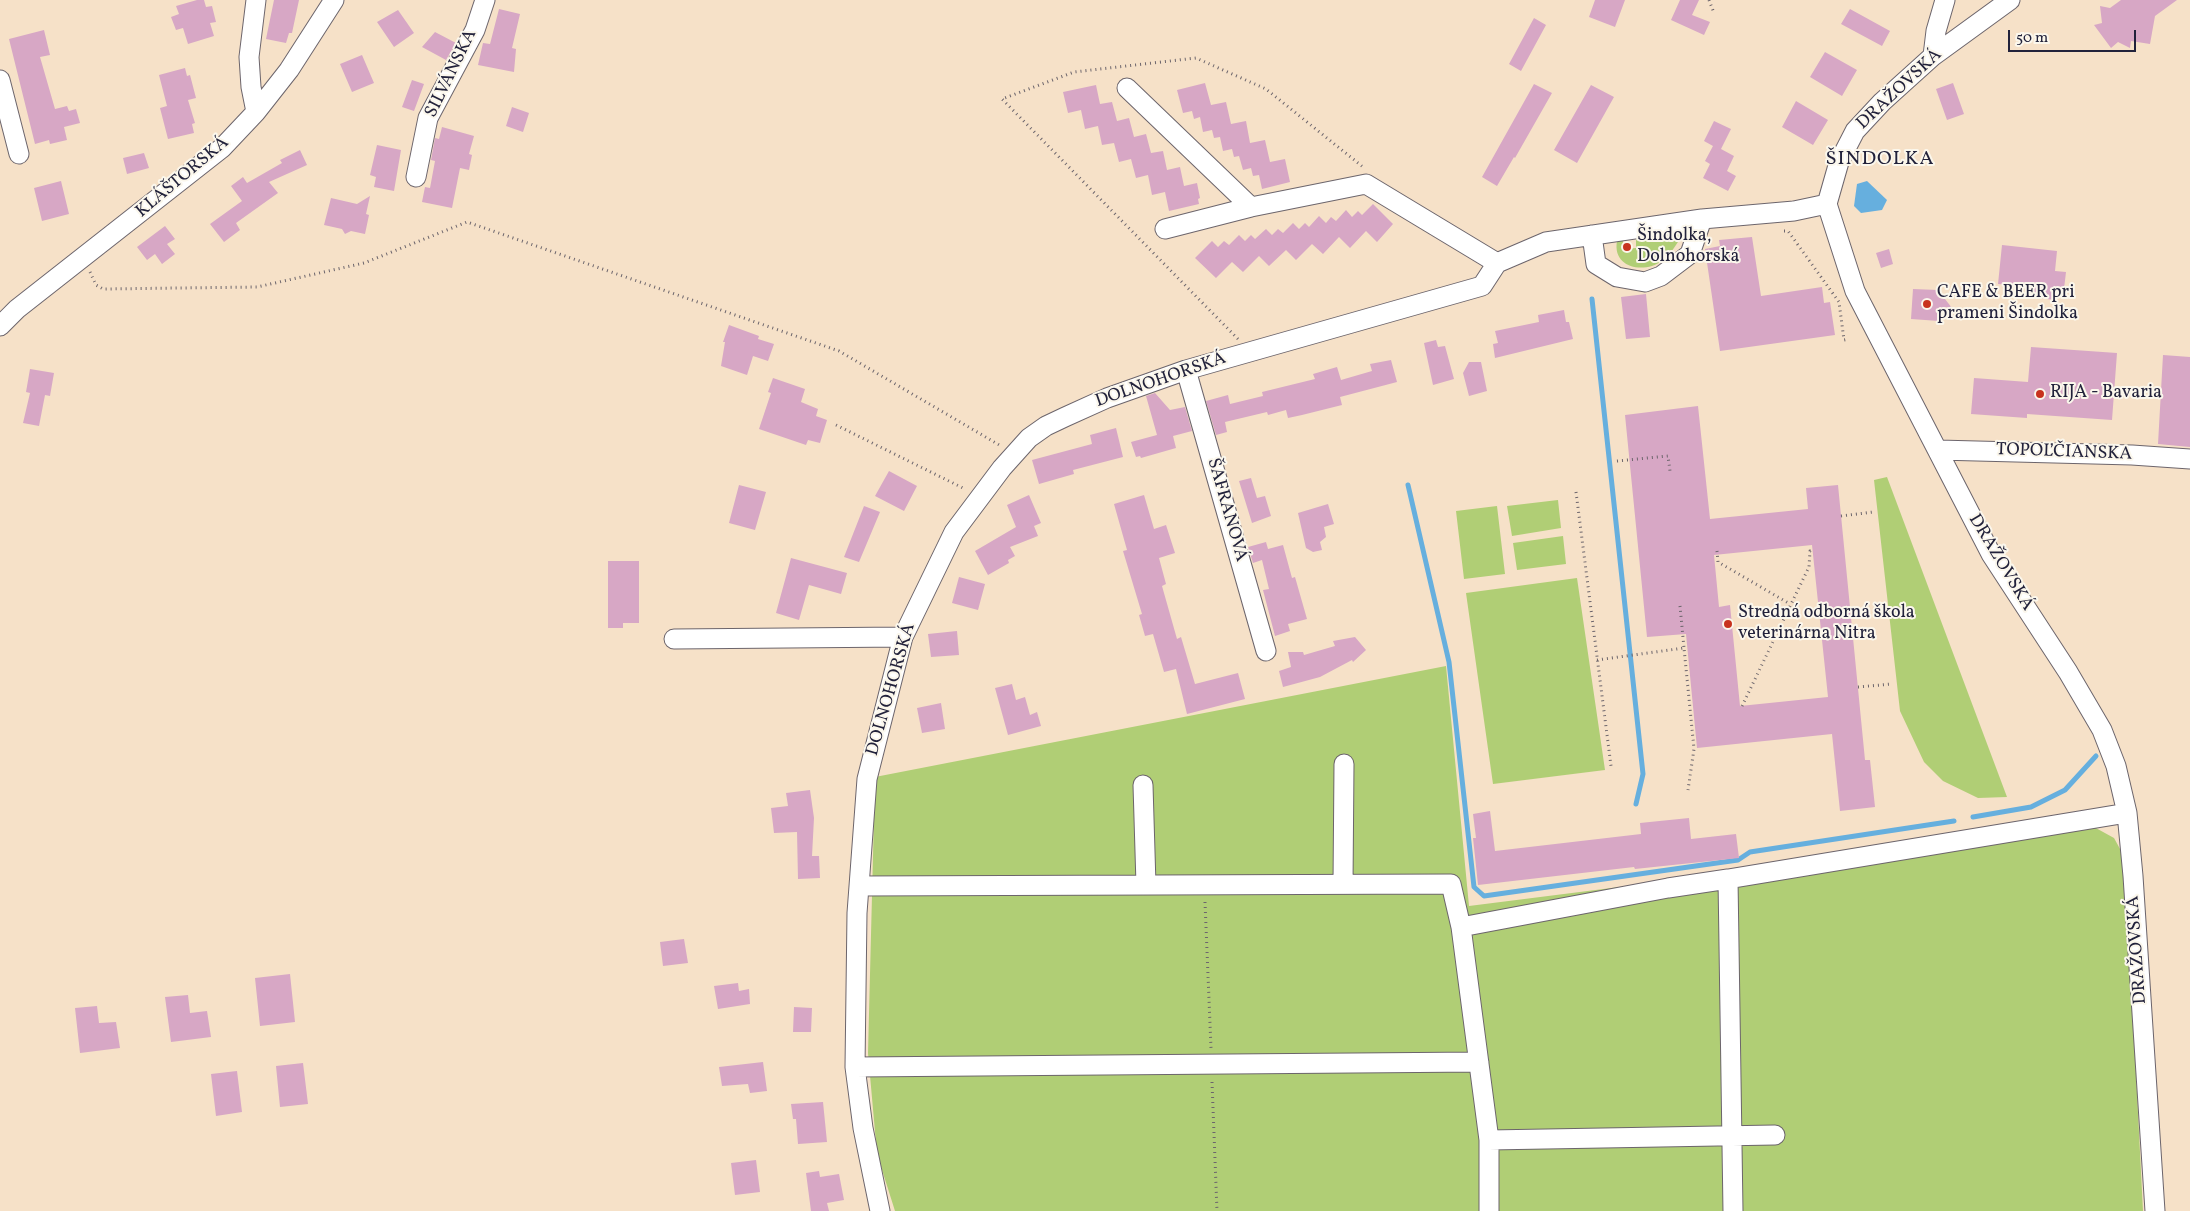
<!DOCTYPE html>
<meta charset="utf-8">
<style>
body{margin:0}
#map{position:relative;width:2190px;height:1211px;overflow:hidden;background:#f6e1c8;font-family:Vollkorn,serif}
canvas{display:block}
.scale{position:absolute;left:2008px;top:30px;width:128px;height:22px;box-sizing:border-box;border:2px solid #22223b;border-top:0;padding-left:6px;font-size:15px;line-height:18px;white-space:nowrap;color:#22223b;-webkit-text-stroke:4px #fbf7ec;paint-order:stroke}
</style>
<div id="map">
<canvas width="2190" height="1211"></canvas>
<div class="scale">50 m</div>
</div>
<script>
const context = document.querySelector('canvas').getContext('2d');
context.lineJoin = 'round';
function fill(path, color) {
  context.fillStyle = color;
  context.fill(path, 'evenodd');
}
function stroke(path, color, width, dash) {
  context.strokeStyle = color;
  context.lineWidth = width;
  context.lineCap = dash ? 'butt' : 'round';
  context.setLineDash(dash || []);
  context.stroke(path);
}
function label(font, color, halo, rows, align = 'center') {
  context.font = font + ' Vollkorn,serif';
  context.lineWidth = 4;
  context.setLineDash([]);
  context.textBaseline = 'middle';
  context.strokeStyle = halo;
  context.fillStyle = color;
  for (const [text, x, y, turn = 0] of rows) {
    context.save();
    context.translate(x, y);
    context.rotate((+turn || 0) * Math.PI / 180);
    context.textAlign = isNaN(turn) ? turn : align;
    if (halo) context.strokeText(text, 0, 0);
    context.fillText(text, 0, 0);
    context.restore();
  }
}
const green = new Path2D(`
 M 1679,230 L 1682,236 C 1676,245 1670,255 1662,261 C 1644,274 1612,268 1617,241 L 1623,237 L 1623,249 L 1636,248 L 1636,237 Z
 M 1887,477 L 2007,797 L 1978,798 L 1943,781 L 1924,762 L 1900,711 L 1874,480 Z
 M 1558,500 L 1561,528 L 1512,536 L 1507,506 Z
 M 1497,506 L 1505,574 L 1464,579 L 1456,511 Z
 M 1563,536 L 1566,564 L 1517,570 L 1513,543 Z
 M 1577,578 L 1605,770 L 1493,784 L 1466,593 Z
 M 1446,666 L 1469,906 L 2094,827 L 2114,838 L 2125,858 L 2143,1211 L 895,1211 L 877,1154 L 868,1053 L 875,777 Z`);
const water = new Path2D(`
 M 1867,181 L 1887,200 L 1882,210 L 1861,213 L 1854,206 L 1857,184 Z`);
const stream = new Path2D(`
 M 1592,299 L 1643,774 L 1636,804
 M 1408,485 L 1449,662 L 1474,887 L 1484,896 L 1738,860 L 1750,852 L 1954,821
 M 1973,817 L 2031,807 L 2065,790 L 2096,756`);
const building = new Path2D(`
 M 197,0 L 204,0 L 206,7 L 212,6 L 216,22 L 210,23 L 214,36 L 188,44 L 183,28 L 176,30 L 171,17 L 179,14 L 176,6 Z
 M 274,0 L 299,0 L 292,33 L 289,33 L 286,43 L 266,39 Z
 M 1595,0 L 1625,0 L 1615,27 L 1589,17 Z
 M 1680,0 L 1699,0 L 1692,15 L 1710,22 L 1704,35 L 1671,20 Z
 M 2121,0 L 2177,0 L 2155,16 L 2150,44 L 2131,41 L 2130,48 L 2118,42 L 2111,48 L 2094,25 L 2102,23 L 2100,6 L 2110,8 Z
 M 499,9 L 520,14 L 512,48 L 516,49 L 514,72 L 478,65 L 483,43 L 490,44 Z
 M 1850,9 L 1890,31 L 1882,46 L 1841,24 Z
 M 398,10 L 414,33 L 394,47 L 377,22 Z
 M 1534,18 L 1546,25 L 1521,71 L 1509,64 Z
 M 44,30 L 50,55 L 40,57 L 55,109 L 67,106 L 69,111 L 76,109 L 80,123 L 64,127 L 67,140 L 50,144 L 49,140 L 35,144 L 9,39 Z
 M 435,32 L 456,43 L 446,60 L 422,47 Z
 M 1825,52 L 1857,70 L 1842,96 L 1810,77 Z
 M 362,55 L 374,83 L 352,92 L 340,64 Z
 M 185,68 L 187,76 L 190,75 L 196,98 L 188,100 L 195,123 L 192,124 L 194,133 L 168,139 L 160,108 L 167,106 L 159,75 Z
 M 412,80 L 424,84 L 414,111 L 402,107 Z
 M 1205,83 L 1211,105 L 1226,102 L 1231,124 L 1246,121 L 1250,143 L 1265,140 L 1270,162 L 1285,159 L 1290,182 L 1262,189 L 1259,175 L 1253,176 L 1251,168 L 1243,170 L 1239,156 L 1234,157 L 1232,149 L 1223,151 L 1220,137 L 1214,138 L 1212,130 L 1203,132 L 1200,117 L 1194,119 L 1192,111 L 1183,113 L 1177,90 Z
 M 1953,83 L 1964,114 L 1947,120 L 1936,89 Z
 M 1534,84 L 1552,93 L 1515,158 L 1514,157 L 1497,186 L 1482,177 Z
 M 1096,85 L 1100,104 L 1112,102 L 1117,121 L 1129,118 L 1134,137 L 1146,134 L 1151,153 L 1163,151 L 1167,170 L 1180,167 L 1184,186 L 1197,183 L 1200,198 L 1198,199 L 1199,204 L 1169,211 L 1165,192 L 1152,195 L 1148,175 L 1136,178 L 1131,159 L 1119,162 L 1114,143 L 1102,145 L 1098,126 L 1085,129 L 1081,110 L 1068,113 L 1063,92 Z
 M 1591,85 L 1614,97 L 1577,163 L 1554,150 Z
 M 1796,101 L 1828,120 L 1813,145 L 1782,127 Z
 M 512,107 L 529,113 L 523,132 L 506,126 Z
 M 1714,121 L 1731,129 L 1721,149 L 1734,156 L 1727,171 L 1736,176 L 1728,191 L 1703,178 L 1710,164 L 1705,161 L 1713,146 L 1704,141 Z
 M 442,127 L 474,136 L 469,154 L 472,155 L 469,170 L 460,168 L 452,208 L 422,202 L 425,187 L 430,188 L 435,161 L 431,160 L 435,138 L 439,139 Z
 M 377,145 L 401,150 L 394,191 L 374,187 L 376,177 L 370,175 Z
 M 300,150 L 307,165 L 269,182 L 278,193 L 236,223 L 240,230 L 224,242 L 210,224 L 242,201 L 231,186 L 243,177 L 247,183 L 282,163 L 280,160 Z
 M 144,153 L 149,168 L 127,174 L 123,158 Z
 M 61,181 L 69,214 L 42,221 L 34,188 Z
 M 370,196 L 366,214 L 369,215 L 365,234 L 351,231 L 345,234 L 342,229 L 324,225 L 331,198 L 357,204 Z
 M 1373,204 L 1393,224 L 1377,242 L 1366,231 L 1350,248 L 1339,237 L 1323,254 L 1312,244 L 1296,260 L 1286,250 L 1269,266 L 1259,256 L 1243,272 L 1232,262 L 1216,278 L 1195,258 L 1212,241 L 1218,247 L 1224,241 L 1229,245 L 1239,235 L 1245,241 L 1251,235 L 1255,239 L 1266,229 L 1272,235 L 1278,229 L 1283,233 L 1293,223 L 1299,229 L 1305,223 L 1309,227 L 1319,216 L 1326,223 L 1331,217 L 1336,221 L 1346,210 L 1352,217 L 1358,211 L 1362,215 Z
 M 165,226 L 175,239 L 167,244 L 175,254 L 162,264 L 155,254 L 147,260 L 137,247 Z
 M 1752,237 L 1761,296 L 1822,287 L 1824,303 L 1830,302 L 1835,335 L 1720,351 L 1705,249 L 1720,246 L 1719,240 Z
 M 2002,245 L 2057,251 L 2055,271 L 2066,272 L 2064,289 L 2054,287 L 2053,300 L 2029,296 L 2030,287 L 1998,284 Z
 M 1889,249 L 1893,264 L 1881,268 L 1876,253 Z
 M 1913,289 L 1938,290 L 1952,308 L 1943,307 L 1943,311 L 1940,311 L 1939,321 L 1911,319 Z
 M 1646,294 L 1650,337 L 1626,339 L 1621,297 Z
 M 1564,310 L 1566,322 L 1569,322 L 1573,339 L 1495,358 L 1493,344 L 1498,343 L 1495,331 L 1539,322 L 1538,315 Z
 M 729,325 L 759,336 L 758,339 L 774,344 L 768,361 L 753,356 L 747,375 L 721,366 L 725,342 L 723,342 Z
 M 1436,340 L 1438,347 L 1445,346 L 1454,379 L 1433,385 L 1424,343 Z
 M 2031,347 L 2117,353 L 2112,420 L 2027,414 L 2027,418 L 1971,414 L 1974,378 L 2028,382 Z
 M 2163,355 L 2190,357 L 2190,447 L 2158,444 Z
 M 1391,360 L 1397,382 L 1340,397 L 1342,405 L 1302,415 L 1288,418 L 1286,410 L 1268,415 L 1267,412 L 1225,422 L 1227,432 L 1216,435 L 1206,401 L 1228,395 L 1230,404 L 1263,396 L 1262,392 L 1315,379 L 1313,374 L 1337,367 L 1341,380 L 1372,371 L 1370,364 Z
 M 1469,362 L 1481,362 L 1487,391 L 1469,396 L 1463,373 Z
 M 30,369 L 54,373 L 50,396 L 45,395 L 39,426 L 23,423 L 30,393 L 26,392 Z
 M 773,378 L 805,389 L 801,402 L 818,409 L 816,416 L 827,420 L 820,443 L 808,440 L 806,445 L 759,429 L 771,393 L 768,392 Z
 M 1155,393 L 1170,410 L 1185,407 L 1192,431 L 1173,436 L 1176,448 L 1141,458 L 1140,456 L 1136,457 L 1131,442 L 1157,435 L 1146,396 Z
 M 1698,406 L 1710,519 L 1808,509 L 1806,488 L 1838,485 L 1865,760 L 1870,760 L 1875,807 L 1840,811 L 1832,734 L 1697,748 L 1686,634 L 1647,637 L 1625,415 ZM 1812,545 L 1828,697 L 1740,706 L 1730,605 L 1719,607 L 1714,555 Z
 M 1116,428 L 1123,457 L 1073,470 L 1074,474 L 1039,484 L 1032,460 L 1092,444 L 1090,435 Z
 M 889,471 L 917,486 L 904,511 L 875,496 Z
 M 1251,478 L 1257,498 L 1265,496 L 1271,516 L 1252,523 L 1239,481 Z
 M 739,485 L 766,492 L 755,530 L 729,523 Z
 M 1029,495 L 1041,523 L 1034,526 L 1038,536 L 1010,547 L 1015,556 L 1008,560 L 1009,563 L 988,575 L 975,551 L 1016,527 L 1007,505 Z
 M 1144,495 L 1154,529 L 1166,525 L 1175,553 L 1159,558 L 1166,584 L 1162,586 L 1177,639 L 1181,637 L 1195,684 L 1238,673 L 1245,699 L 1187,714 L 1176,669 L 1164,672 L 1153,634 L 1145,636 L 1139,615 L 1142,614 L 1123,551 L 1127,550 L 1114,504 Z
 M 1328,504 L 1334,524 L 1324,527 L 1326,537 L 1320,542 L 1322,550 L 1313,552 L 1306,548 L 1298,513 Z
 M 864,506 L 880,512 L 859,562 L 844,557 Z
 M 1266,542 L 1268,549 L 1283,545 L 1292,578 L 1295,577 L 1307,619 L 1288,624 L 1290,631 L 1275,636 L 1263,590 L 1269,589 L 1262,560 L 1253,563 L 1248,547 Z
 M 791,558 L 847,573 L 841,594 L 809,585 L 799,620 L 776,613 Z
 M 608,561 L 639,561 L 639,623 L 623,623 L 623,628 L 608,628 Z
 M 959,577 L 985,584 L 978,610 L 952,603 Z
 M 957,631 L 959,655 L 931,657 L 928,634 Z
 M 1355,637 L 1366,650 L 1353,662 L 1352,660 L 1320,677 L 1283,687 L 1279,671 L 1291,667 L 1288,652 L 1303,652 L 1304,655 L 1335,646 L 1333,641 Z
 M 1012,684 L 1016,700 L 1025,697 L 1030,715 L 1037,712 L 1041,726 L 1008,735 L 995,688 Z
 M 941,703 L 945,729 L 922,733 L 917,708 Z
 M 810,790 L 814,818 L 812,856 L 819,856 L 820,878 L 798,879 L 797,832 L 774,833 L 771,808 L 788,806 L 786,793 Z
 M 1490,811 L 1495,851 L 1641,834 L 1640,823 L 1689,818 L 1691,839 L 1736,834 L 1739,858 L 1635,869 L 1634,867 L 1478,885 L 1473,838 L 1476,838 L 1473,814 Z
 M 684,939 L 688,963 L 663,966 L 660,942 Z
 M 290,974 L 295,1022 L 260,1026 L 255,978 Z
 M 738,983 L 739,991 L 749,989 L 750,1004 L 718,1009 L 714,986 Z
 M 188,995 L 190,1013 L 207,1011 L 211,1037 L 171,1042 L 165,997 Z
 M 97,1006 L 99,1023 L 116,1022 L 120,1048 L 80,1053 L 75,1008 Z
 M 794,1007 L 812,1008 L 811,1032 L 793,1032 Z
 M 763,1062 L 767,1091 L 750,1093 L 748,1084 L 722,1086 L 719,1067 Z
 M 303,1063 L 308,1104 L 280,1107 L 276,1066 Z
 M 237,1071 L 242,1112 L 216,1116 L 211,1074 Z
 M 823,1102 L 827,1142 L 798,1144 L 796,1119 L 793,1119 L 791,1104 Z
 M 756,1160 L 760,1192 L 735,1195 L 731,1163 Z
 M 819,1171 L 820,1177 L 839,1174 L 844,1200 L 827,1203 L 829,1211 L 811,1211 L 806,1173 Z`);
const path = new Path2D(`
 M 1709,0 L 1714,13
 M 1784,231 L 1788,231 L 1839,302 L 1844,340 L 1849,339
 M 90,272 L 96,285 L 103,289 L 257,287 L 364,263 L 467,222 L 839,351 L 1001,446
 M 1238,339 L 1002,99 L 1074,72 L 1196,58 L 1266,89 L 1363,167
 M 836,425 L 965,489
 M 1617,461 L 1668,456 L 1670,471
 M 1576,492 L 1611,766
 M 1841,516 L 1873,512
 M 1717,551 L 1718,562 L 1790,604
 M 1680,606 L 1684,648
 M 1597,660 L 1684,648 L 1694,749 L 1688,790
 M 1858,687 L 1892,684
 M 1742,706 L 1809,567 L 1810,551 L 1813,551
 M 1205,902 L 1211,1048
 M 1212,1082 L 1217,1211`);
const minor = new Path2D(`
 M 2010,0 L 1933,56 L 1882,102 L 1855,131 L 1839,162 L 1827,204 L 1855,291 L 1991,554 L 2068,672 L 2102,730 L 2116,766 L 2127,813 L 2133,876 L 2155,1211
 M 1933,56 L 1936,31 L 1945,0
 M 0,80 L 19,154
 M 1127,88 L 1251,207
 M 256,112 L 251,87 L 249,57 L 256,0
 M 416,177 L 428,118 L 475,30 L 485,0
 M 1165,229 L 1251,207 L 1366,184 L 1497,263
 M 1592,235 L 1596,264 L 1617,277 L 1645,282 L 1661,276 L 1690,254 L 1702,219
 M 0,326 L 17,309 L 222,148 L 256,112 L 289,70 L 334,0
 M 1186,370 L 1266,651
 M 1938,450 L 2132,455 L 2190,459
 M 674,639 L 903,637
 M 1143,785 L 1146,885
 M 1343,884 L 1344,764
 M 859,886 L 1451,884 L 1461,927
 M 855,1067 L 1479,1062
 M 1489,1140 L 1775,1135
 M 880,1211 L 863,1128 L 855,1067 L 857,913 L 867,779 L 903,637 L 954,532 L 1002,468 L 1029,438 L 1046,426 L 1065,417 L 1107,398 L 1186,370 L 1482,286 L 1497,263 L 1546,242 L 1702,219 L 1794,211 L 1827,204
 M 1489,1211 L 1489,1140 L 1461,927 L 1668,888 L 1728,879
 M 1733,1211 L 1728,879 L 2127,813`);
const markers = [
 [1627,247,5,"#c8321e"],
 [1927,304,5,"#c8321e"],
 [2040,394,5,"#c8321e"],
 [1728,624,5,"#c8321e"]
];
const streetNames = [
 ["SILVÁNSKA",452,74,-64],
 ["DRAŽOVSKÁ",1900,90,-43],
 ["KLÁŠTORSKÁ",183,178,-40],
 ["DOLNOHORSKÁ",1161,381,-19],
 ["TOPOĽČIANSKA",2064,453,2],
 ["ŠAFRANOVÁ",1226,510,74],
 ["DRAŽOVSKÁ",2000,563,59],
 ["DOLNOHORSKÁ",892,690,-74],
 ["DRAŽOVSKÁ",2138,950,-94]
];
const poiNames = [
 ["Šindolka,",1637,237],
 ["Dolnohorská",1637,258],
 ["CAFE & BEER pri",1937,294],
 ["prameni Šindolka",1937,315],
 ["RIJA - Bavaria",2050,394],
 ["Stredná odborná škola",1738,614],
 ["veterinárna Nitra",1738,635]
];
const quarterNames = [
 ["ŠINDOLKA",1880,160]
];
fill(green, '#b0ce75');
fill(water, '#66afde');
stroke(stream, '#66afde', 5);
fill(building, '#d7a7c5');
stroke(minor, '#6c656c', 21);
stroke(path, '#6c656c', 3, [1, 4]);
stroke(minor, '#fff', 19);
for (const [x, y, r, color] of markers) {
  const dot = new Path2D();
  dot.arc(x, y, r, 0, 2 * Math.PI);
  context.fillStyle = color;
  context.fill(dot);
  stroke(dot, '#fbf7ec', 2);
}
label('18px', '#22223b', '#fbf7ec', streetNames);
label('18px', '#22223b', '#fbf7ec', poiNames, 'left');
context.letterSpacing = '1px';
label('20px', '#22223b', '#fbf7ec', quarterNames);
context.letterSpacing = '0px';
</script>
